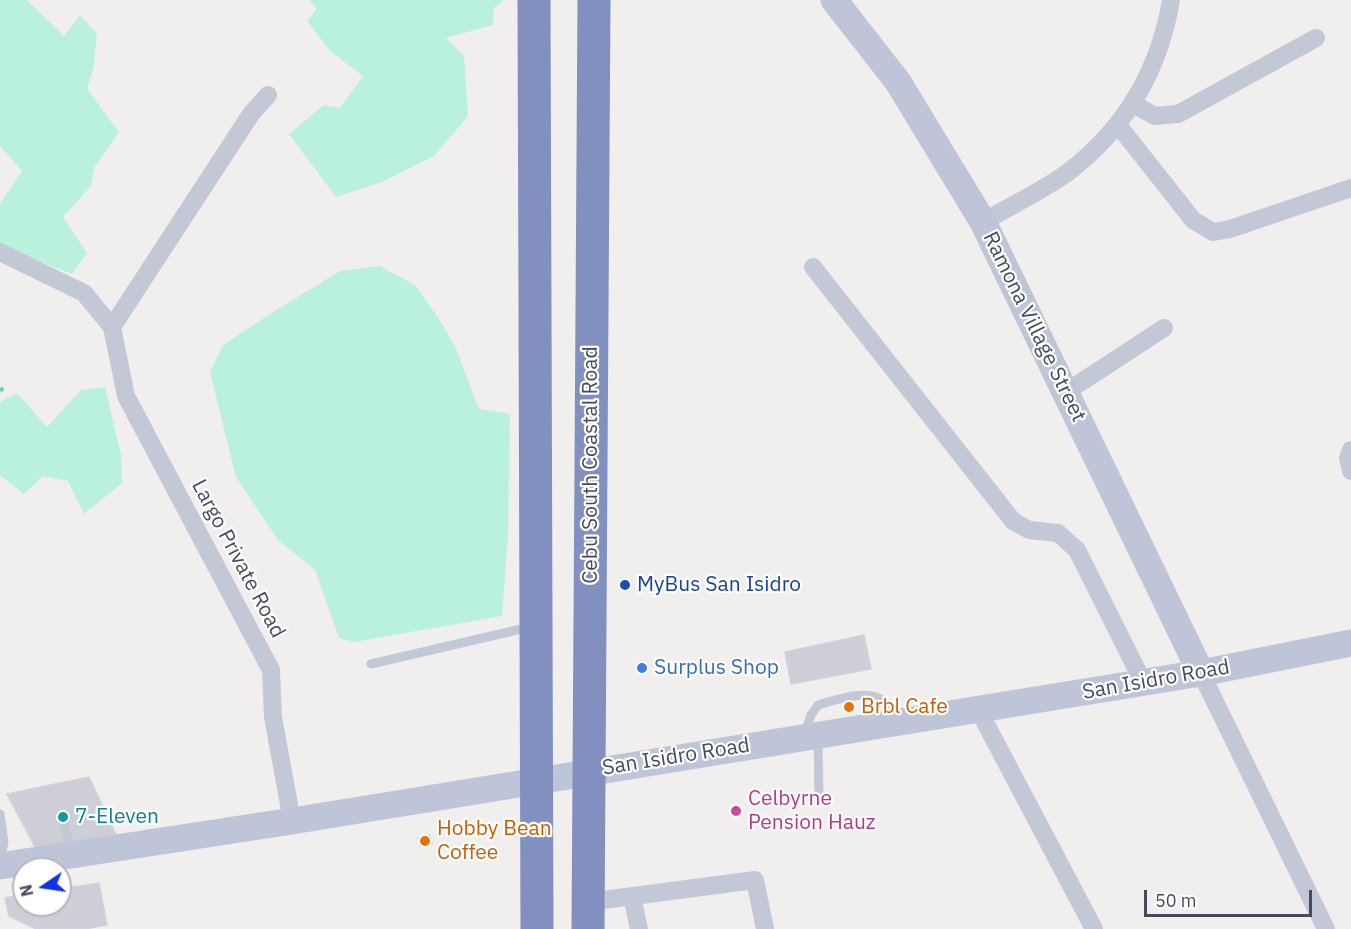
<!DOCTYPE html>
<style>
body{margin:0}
#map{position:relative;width:1351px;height:929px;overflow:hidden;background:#f1eeee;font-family:"IBM Plex Sans",sans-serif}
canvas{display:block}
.north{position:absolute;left:12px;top:857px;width:60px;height:60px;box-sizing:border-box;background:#fff;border:2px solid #b5b7be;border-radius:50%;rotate:257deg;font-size:16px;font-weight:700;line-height:24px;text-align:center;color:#454b5c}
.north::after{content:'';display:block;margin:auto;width:21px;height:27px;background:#0e35ea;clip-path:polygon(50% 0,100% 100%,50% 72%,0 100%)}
.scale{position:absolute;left:1144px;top:890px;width:168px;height:27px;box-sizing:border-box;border:3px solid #454b5c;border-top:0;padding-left:8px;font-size:18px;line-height:21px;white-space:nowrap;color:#454b5c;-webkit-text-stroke:4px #fff;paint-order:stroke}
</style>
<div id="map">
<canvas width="1351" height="929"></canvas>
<div class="north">N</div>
<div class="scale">50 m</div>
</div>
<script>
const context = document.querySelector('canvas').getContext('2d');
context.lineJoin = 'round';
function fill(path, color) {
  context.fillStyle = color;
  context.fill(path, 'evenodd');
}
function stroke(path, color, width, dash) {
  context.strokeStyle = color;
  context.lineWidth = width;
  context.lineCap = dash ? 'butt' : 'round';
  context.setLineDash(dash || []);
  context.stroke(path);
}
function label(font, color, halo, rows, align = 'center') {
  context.font = font + ' "IBM Plex Sans",sans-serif';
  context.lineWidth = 4.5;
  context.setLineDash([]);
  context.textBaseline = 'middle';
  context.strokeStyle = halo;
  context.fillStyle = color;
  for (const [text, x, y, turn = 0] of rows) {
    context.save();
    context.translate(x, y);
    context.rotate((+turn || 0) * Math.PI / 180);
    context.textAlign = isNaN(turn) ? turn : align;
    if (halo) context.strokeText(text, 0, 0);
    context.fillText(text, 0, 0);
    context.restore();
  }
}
const green = new Path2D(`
 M 0,0 L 27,0 L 64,36 L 80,15 L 97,34 L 93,69 L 87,89 L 119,132 L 94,168 L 91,186 L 63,217 L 87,253 L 72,274 L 0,246 L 0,204 L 22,171 L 0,146 Z
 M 309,0 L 504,0 L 494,8 L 493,25 L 446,38 L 464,56 L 468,116 L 434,156 L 382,182 L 336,197 L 289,134 L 324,105 L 340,108 L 363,76 L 330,51 L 307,21 L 317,9 Z
 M 380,266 L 415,285 L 439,319 L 455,346 L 479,409 L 510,414 L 508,536 L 502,616 L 354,642 L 339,638 L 315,570 L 278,540 L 236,477 L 210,372 L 223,345 L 273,312 L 340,271 Z
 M 105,387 L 121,455 L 122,483 L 84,514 L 68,481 L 43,476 L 24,494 L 0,475 L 0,402 L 17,393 L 47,427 L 81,390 Z`);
const building = new Path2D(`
 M 864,635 L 871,669 L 791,684 L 785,652 Z
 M 89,777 L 118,839 L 37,851 L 7,794 Z
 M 430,835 L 432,844 L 420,846 L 418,838 Z
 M 99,883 L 107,925 L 85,929 L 36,929 L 9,916 L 5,898 L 24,894 L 24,905 L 60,905 L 60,889 Z`);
const path = new Path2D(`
 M 0,391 L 5,386`);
const lane = new Path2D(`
 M 371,664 L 530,627
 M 804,735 L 811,715 L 818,705 C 836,700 870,687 886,703 C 890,707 893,715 896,719
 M 818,737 L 819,798
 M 0,814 L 4,842 L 0,861
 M 64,822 L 71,853`);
const street = new Path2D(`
 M 1133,104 L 1155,116 L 1178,114 L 1316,38
 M 1118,125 L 1193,220 L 1213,232 L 1230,229 L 1351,188
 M 983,222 C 1010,206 1042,191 1067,173 C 1125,129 1159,72 1171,0
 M 0,252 L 84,293 L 112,327 L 126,396 L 271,670 L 273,717 L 292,821
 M 813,267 L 1013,521 L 1029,530 L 1058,533 L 1077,550 L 1143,682
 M 112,327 L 251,114 L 268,95
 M 1066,392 L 1164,328
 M 1351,450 L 1348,458 L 1351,471
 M 1201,673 L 1326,929
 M 978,709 L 1094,929
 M 632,896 L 639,929
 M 588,902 L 755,880 L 765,929`);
const secondary = new Path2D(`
 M 834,0 L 898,82 L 983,222 L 1201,673
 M 0,866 L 292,821 L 1201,673 L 1351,643`);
const highway = new Path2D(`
 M 534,0 L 537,929
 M 588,929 L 594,0`);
const markers = [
 [625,585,6,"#1a4fb4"],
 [642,668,6,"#3f7fe0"],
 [849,707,6,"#e8710a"],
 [736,811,6,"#d1479c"],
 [63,817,6,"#0f9aa8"],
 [425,841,6,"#e8710a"]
];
const streetNames = [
 ["Ramona Village Street",1034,327,64],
 ["Cebu South Coastal Road",591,465,-90],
 ["Largo Private Road",238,559,62],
 ["San Isidro Road",1156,680,-10],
 ["San Isidro Road",676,757,-9]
];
const transitNames = [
 ["MyBus San Isidro",637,585]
];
const shopNames = [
 ["Surplus Shop",654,668]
];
const foodNames = [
 ["Brbl Cafe",861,707],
 ["Hobby Bean",437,829],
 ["Coffee",437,853]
];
const hotelNames = [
 ["Celbyrne",748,799],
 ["Pension Hauz",748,823]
];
const cultureNames = [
 ["7-Eleven",75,817]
];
fill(green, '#b9f1dd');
fill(building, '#cdced6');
stroke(building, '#d1d2da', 1.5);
stroke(path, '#6fd1ba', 4, [4.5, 3]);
stroke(lane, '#c3c8d6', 9);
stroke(street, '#c3c8d6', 18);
stroke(secondary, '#bfc5d8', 27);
stroke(highway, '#8290c0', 33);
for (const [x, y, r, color] of markers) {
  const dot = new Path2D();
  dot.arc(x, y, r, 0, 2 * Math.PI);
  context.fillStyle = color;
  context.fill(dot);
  stroke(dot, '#fff', 2);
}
label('21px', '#454b5c', '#fff', streetNames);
label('21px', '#164399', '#fff', transitNames, 'left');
label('21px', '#366cbe', '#fff', shopNames, 'left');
label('21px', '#c56008', '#fff', foodNames, 'left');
label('21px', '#b23c85', '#fff', hotelNames, 'left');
label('21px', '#0d838f', '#fff', cultureNames, 'left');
</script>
